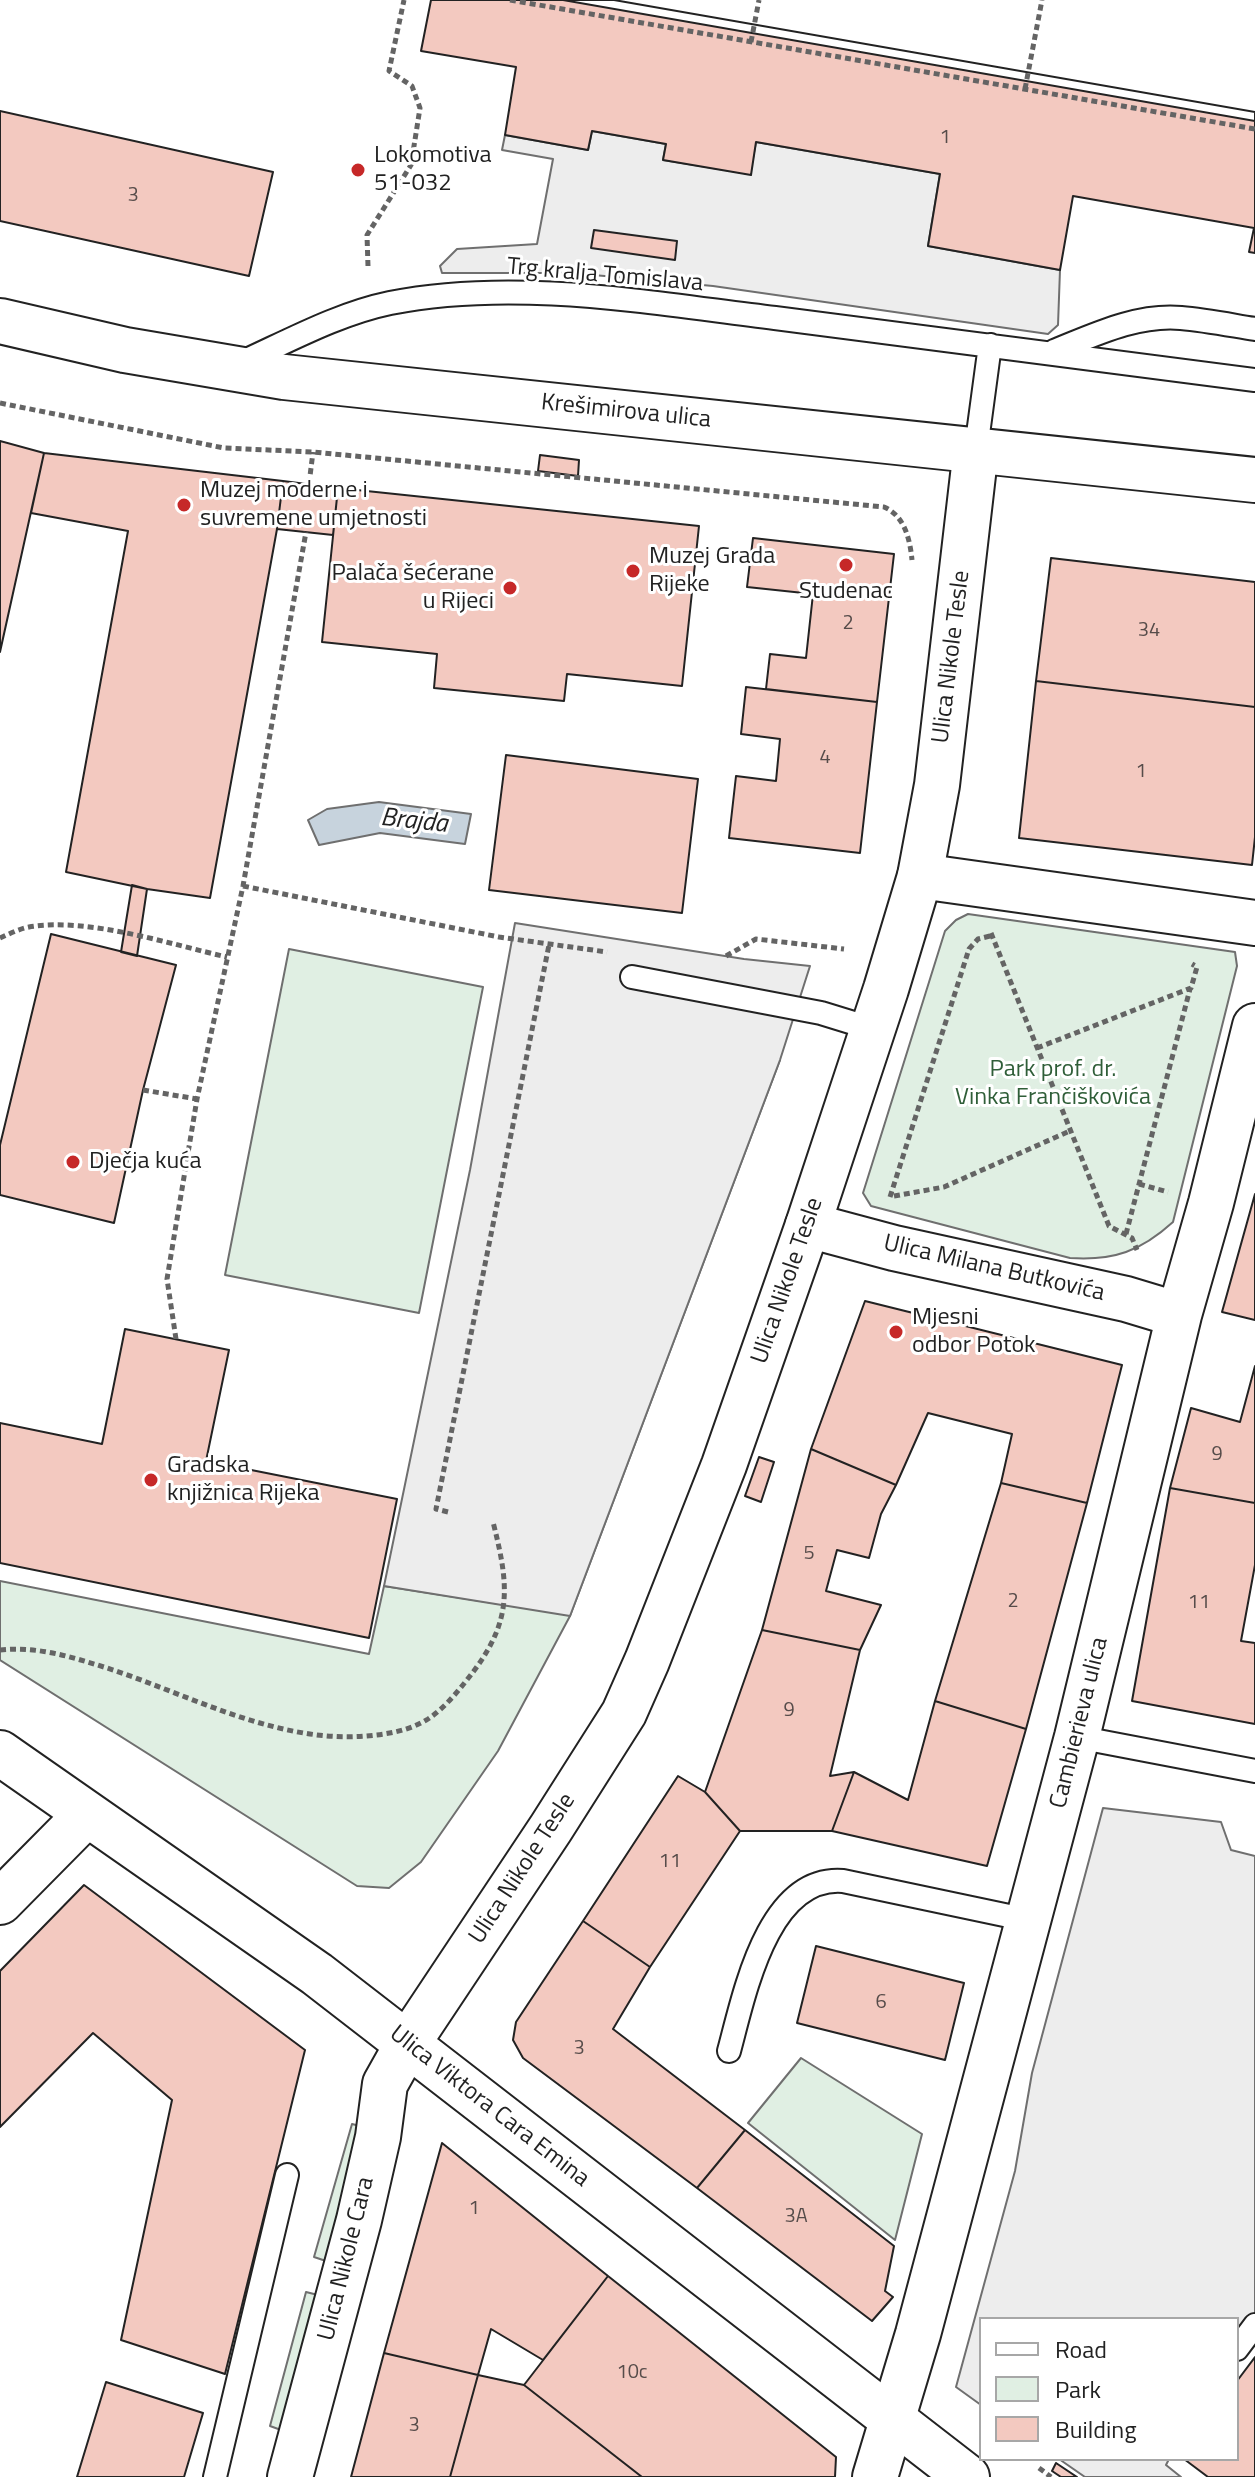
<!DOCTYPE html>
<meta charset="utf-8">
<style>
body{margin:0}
#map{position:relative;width:1255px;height:2477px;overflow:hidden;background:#fff;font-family:"Titillium Web",sans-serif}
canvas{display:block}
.legend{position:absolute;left:979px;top:2317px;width:260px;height:144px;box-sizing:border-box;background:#fff;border:2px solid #a7a7a7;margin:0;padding:10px 14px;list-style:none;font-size:24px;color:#222}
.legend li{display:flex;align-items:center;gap:16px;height:40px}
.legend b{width:40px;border:2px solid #a7a7a7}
</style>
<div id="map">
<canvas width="1255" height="2477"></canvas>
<ul class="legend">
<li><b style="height:10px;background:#fff"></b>Road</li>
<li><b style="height:22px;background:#e0efe3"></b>Park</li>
<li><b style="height:22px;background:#f3c9c0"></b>Building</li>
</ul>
</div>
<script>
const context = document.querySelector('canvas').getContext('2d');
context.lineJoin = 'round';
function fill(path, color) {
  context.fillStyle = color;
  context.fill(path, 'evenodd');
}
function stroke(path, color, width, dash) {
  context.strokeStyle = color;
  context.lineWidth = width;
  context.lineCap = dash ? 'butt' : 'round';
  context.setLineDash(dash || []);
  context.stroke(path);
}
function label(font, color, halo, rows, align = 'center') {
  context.font = font + ' "Titillium Web",sans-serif';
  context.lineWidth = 6;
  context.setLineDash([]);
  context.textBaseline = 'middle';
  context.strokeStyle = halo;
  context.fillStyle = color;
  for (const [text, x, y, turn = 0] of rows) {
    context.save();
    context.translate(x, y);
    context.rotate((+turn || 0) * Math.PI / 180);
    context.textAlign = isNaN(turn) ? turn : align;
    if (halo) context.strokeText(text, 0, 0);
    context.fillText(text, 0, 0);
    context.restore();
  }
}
const green = new Path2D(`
 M 968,914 L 1235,952 L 1237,966 L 1173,1222 C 1141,1251 1114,1261 1070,1258 L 871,1206 L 863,1193 L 945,931 L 956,920 Z
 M 289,949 L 483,987 L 419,1313 L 225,1275 Z
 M 780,1060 L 570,1616 L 498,1751 L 421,1862 L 389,1888 L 357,1886 L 0,1660 L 0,1581 L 369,1654 L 384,1586 L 551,1612 Z
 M 801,2058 L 922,2134 L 895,2240 L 748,2123 Z
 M 352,2124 L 364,2127 L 326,2261 L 314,2257 Z
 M 306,2292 L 318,2295 L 281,2430 L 270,2426 Z`);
const parking = new Path2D(`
 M 592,131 L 666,144 L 663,160 L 750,174 L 756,142 L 940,174 L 928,246 L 1060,270 L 1058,325 L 1048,334 L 713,286 L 616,277 L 570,273 L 442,273 L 440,266 L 457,249 L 537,244 L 553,159 L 502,150 L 505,135 L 588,150 Z
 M 515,923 L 744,959 L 810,966 L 780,1060 L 570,1616 L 384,1586 L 470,1170 Z
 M 1103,1808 L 1221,1822 L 1231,1850 L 1255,1856 L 1255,2337 L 1237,2363 L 1237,2319 L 981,2319 L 981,2405 L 956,2387 L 1015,2171 L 1032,2073 Z
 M 1059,2459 L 1169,2459 L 1166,2465 L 1181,2477 L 1085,2477 Z`);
const water = new Path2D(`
 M 379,802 L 471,814 L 465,844 L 380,833 L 319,845 L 308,820 L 327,809 Z`);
const building = new Path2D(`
 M 431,0 L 614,0 L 1255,112 L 1255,253 L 1249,252 L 1254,228 L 1073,196 L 1060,270 L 928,246 L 940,174 L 756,142 L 751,175 L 663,160 L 666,144 L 592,131 L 588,150 L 505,135 L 516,67 L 421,51 Z
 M 563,0 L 614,0 L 1255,112 L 1255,121 Z
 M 0,111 L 273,172 L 249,276 L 0,221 Z
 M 594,230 L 677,241 L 675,260 L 591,248 Z
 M 0,441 L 44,453 L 0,652 Z
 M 44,453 L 283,481 L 277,529 L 210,898 L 147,889 L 66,872 L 128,531 L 31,513 Z
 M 540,455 L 579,460 L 578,476 L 538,471 Z
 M 283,481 L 338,488 L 333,535 L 277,529 Z
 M 338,488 L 699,526 L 682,686 L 567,674 L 564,701 L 434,688 L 437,654 L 322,642 Z
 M 753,538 L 894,554 L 877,702 L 766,689 L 770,654 L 806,658 L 813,594 L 747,587 Z
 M 1051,558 L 1255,582 L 1255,707 L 1036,681 Z
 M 1036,681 L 1255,707 L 1255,837 L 1252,865 L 1019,838 Z
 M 746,687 L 877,702 L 860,853 L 729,838 L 736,776 L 776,781 L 780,739 L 741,734 Z
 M 506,755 L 698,779 L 682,913 L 489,890 Z
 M 132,885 L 147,889 L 137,956 L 121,952 Z
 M 51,934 L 176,965 L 143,1090 L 114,1223 L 0,1195 L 0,1145 Z
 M 1255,1194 L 1255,1320 L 1222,1312 Z
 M 865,1301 L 1122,1365 L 1087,1503 L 1001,1483 L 1012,1434 L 928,1413 L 896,1485 L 811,1449 Z
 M 125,1329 L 229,1350 L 206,1461 L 397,1499 L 369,1638 L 0,1563 L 0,1423 L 102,1444 Z
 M 1255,1366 L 1255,1503 L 1170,1488 L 1191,1408 L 1240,1422 Z
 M 811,1449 L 896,1485 L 881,1514 L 869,1558 L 837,1550 L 826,1591 L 881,1605 L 860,1650 L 762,1630 Z
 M 759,1457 L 774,1462 L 761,1502 L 745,1496 Z
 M 1001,1483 L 1087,1503 L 1026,1729 L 935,1701 Z
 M 1170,1488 L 1255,1503 L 1255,1565 L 1241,1641 L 1255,1643 L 1255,1724 L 1132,1701 Z
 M 762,1630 L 860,1650 L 830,1776 L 854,1772 L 832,1831 L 740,1831 L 705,1792 Z
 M 935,1701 L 1026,1729 L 987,1866 L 832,1831 L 854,1772 L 908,1800 Z
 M 678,1776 L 705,1792 L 740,1831 L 650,1967 L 583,1921 Z
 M 84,1885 L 305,2050 L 225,2374 L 121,2340 L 172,2100 L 93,2033 L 0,2127 L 0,1971 Z
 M 583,1921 L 650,1967 L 613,2029 L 745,2130 L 697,2188 L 523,2058 L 513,2040 L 516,2022 Z
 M 816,1946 L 964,1983 L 945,2060 L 797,2023 Z
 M 745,2130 L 894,2246 L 885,2291 L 893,2297 L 872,2321 L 697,2188 Z
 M 442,2143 L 608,2276 L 543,2360 L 491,2329 L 478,2375 L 384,2353 Z
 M 608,2276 L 836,2457 L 835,2477 L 642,2477 L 524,2385 Z
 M 384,2353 L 478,2375 L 450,2477 L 351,2477 Z
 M 1255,2357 L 1255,2477 L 1208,2477 L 1184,2459 L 1237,2459 L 1237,2381 Z
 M 478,2375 L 524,2385 L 642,2477 L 450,2477 Z
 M 106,2382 L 203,2413 L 184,2477 L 77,2477 Z
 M 1056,2463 L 1077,2477 L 1061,2477 L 1052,2471 Z`);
const path = new Path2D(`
 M 510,0 L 1255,129
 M 751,42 L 759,0
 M 1025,89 L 1042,0
 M 368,266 L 367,235 L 411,165 L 420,108 L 412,86 L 389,71 L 404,0
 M 0,403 L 224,448 L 313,452 L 884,507 C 905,516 910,540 912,560
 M 309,484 L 313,452
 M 243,886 L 499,937 L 607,952
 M 991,933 L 1109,1226 L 1132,1238 L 1137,1250
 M 0,938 C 9,934 19,929 29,927 C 88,917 169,944 227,957
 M 726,956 L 756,939 L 844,949
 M 1037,1048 L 1191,988 L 1197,967 L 1192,964
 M 143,1090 L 197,1099
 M 1139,1184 L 1168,1192
 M 894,1196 L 944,1187 L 1072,1130
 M 890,1197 L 969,949 L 978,939 L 990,936
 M 1126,1234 L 1190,989
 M 176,1339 L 167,1279 L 197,1099 L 243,886 L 306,532
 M 448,1512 L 436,1509 L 549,945
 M 0,1650 C 37,1646 72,1657 107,1668 C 193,1696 283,1747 376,1735 C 394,1733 412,1729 428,1719 C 443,1709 455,1695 466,1681 C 513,1623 510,1589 493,1522
 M 1039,2468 L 1051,2477`);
const service = new Path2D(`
 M 1054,351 C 1094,335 1137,314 1181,318 C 1205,320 1230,325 1255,329
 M 238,364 C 287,342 337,314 390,303 C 516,278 649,303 775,318 C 935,338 1095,358 1255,380
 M 976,449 L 990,345
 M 632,977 L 821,1013 L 873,1029
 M 1077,1737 L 1255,1771
 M 729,2051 C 744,1996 767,1875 843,1881 L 1028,1920
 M 1237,2349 L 1255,2325
 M 215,2477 L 287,2175`);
const minor = new Path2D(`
 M 920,876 L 1255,923
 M 808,1225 L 894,1248 L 1126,1299 L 1179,1315
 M 0,1902 L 86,1815
 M 290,2477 L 359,2220 L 378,2137 L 385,2084 L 408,2043
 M 875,2477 L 918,2334 L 1077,1737 L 1179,1315 L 1211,1203 L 1255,1026`);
const secondary = new Path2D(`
 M 0,1753 L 317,1974 L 967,2477
 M 408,2043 L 551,1828 L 624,1713 L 647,1661 L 724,1465 L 808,1225 L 886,989 L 920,876 L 937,785 L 976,449`);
const primary = new Path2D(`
 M 0,321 L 125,350 L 284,377 L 1255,480`);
const markers = [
 [358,170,8,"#c62828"],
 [184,505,8,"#c62828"],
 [846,565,8,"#c62828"],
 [633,571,8,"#c62828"],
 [510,588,8,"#c62828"],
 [73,1162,8,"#c62828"],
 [896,1332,8,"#c62828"],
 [151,1480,8,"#c62828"]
];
const numberNames = [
 ["1",945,138],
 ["3",133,196],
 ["2",848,624],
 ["34",1149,631],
 ["4",825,758],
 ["1",1141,772],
 ["9",1217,1455],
 ["5",809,1554],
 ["2",1013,1602],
 ["11",1199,1603],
 ["9",789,1711],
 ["11",670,1862],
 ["6",881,2003],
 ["3",579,2049],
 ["1",474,2209],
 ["3A",796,2217],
 ["10c",632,2373],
 ["3",414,2426]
];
const poiNames = [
 ["Lokomotiva",374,156],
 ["51-032",374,184],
 ["Muzej moderne i",200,491],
 ["suvremene umjetnosti",200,519],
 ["Muzej Grada",649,557],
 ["Rijeke",649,585],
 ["Palača šećerane",494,574,"right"],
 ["u Rijeci",494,602,"right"],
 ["Studenac",846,592,"center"],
 ["Dječja kuća",89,1162],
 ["Mjesni",912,1318],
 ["odbor Potok",912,1346],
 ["Gradska",167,1466],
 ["knjižnica Rijeka",167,1494]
];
const streetNames = [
 ["Trg kralja Tomislava",605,276,5],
 ["Krešimirova ulica",626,412,6],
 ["Ulica Nikole Tesle",952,657,-83],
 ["Ulica Milana Butkovića",994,1269,13],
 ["Ulica Nikole Tesle",788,1281,-71],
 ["Cambierieva ulica",1080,1723,-76],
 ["Ulica Nikole Tesle",523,1869,-57],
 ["Ulica Viktora Cara Emina",489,2107,38],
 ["Ulica Nikole Cara",347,2259,-76]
];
const parkNames = [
 ["Park prof. dr.",1053,1070],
 ["Vinka Frančiškovića",1053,1098]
];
const waterNames = [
 ["Brajda",414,822,6]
];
fill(green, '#e0efe3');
stroke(green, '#6f6f6f', 2);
fill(parking, '#ededed');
stroke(parking, '#6f6f6f', 2);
fill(water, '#c7d3dd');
stroke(water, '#6f6f6f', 2);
fill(building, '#f3c9c0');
stroke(building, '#222', 2);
stroke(service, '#222', 26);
stroke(minor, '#222', 48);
stroke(secondary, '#222', 48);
stroke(primary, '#222', 48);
stroke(path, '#646464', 5, [6, 4]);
stroke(service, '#fff', 22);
stroke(minor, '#fff', 44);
stroke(secondary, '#fff', 44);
stroke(primary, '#fff', 44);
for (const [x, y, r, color] of markers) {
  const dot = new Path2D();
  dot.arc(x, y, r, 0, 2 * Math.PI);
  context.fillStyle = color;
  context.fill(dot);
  stroke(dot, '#fff', 3);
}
label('20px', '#564c4a', null, numberNames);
label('24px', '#222', '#fff', poiNames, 'left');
label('24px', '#222', '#fff', streetNames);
label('24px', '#2f5e38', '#fff', parkNames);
label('italic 26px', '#222', '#fff', waterNames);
</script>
